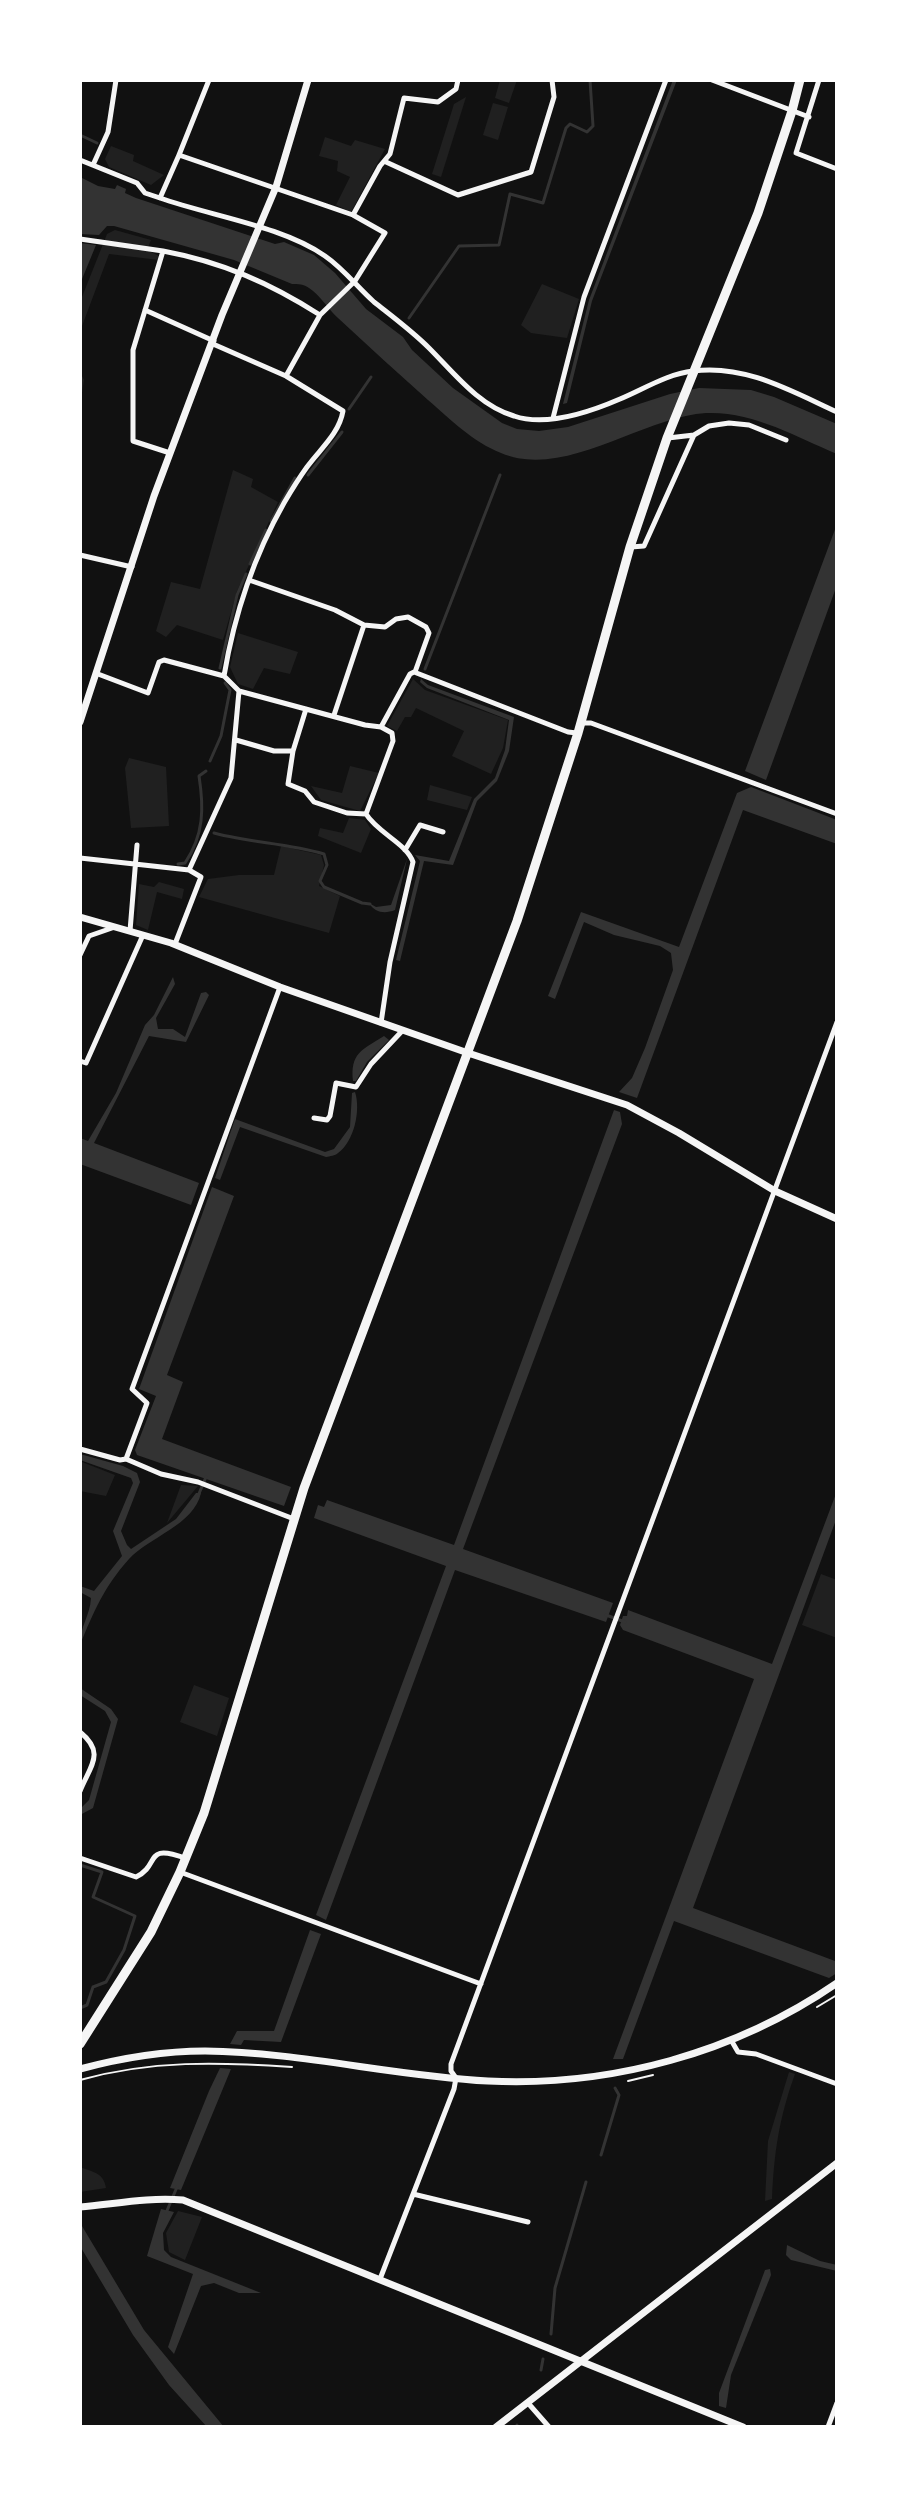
<!DOCTYPE html>
<style>
body{margin:0}
#map{position:relative;width:917px;height:2507px;overflow:hidden;background:#111;font-family:"Golos Text",sans-serif}
canvas{display:block}
.frame{position:absolute;inset:0;border:82px solid #fff;pointer-events:none}
</style>
<div id="map">
<canvas width="917" height="2507"></canvas>
<div class="frame"></div>
</div>
<script>
const context = document.querySelector('canvas').getContext('2d');
context.lineJoin = 'round';
function fill(path, color) {
  context.fillStyle = color;
  context.fill(path, 'evenodd');
}
function stroke(path, color, width, dash) {
  context.strokeStyle = color;
  context.lineWidth = width;
  context.lineCap = dash ? 'butt' : 'round';
  context.setLineDash(dash || []);
  context.stroke(path);
}
const green = new Path2D(`
 M 500,80 L 517,80 L 509,103 L 495,98 Z
 M 466,97 L 441,177 L 432,174 L 454,104 Z
 M 493,103 L 508,107 L 498,140 L 483,135 Z
 M 325,137 L 351,146 L 355,140 L 385,149 L 351,212 L 336,205 L 350,177 L 337,171 L 338,161 L 319,156 Z
 M 111,146 L 134,155 L 133,161 L 164,175 L 151,185 L 109,167 L 105,159 Z
 M 115,230 L 151,240 L 147,250 L 159,256 L 159,260 L 109,254 L 82,326 L 80,372 L 84,380 L 80,405 L 80,302 L 107,234 Z
 M 542,284 L 579,299 L 567,338 L 531,333 L 521,325 Z
 M 233,470 L 253,479 L 251,487 L 278,502 L 237,591 L 223,640 L 177,625 L 166,637 L 156,631 L 171,582 L 200,589 Z
 M 238,633 L 298,652 L 290,674 L 264,668 L 253,689 L 238,684 L 230,667 Z
 M 413,679 L 425,690 L 508,720 L 503,748 L 491,774 L 452,756 L 464,731 L 416,708 L 411,717 L 405,717 L 397,731 L 387,726 Z
 M 129,758 L 166,767 L 169,826 L 131,828 L 125,768 Z
 M 350,766 L 379,773 L 360,811 L 321,800 L 311,786 L 342,793 Z
 M 430,785 L 472,797 L 467,810 L 427,800 Z
 M 349,818 L 365,820 L 371,829 L 361,853 L 318,836 L 320,828 L 343,833 Z
 M 281,846 L 321,855 L 324,865 L 319,886 L 340,896 L 329,933 L 199,897 L 208,879 L 239,875 L 274,875 Z
 M 159,882 L 184,889 L 182,899 L 157,892 L 148,930 L 136,925 L 139,884 L 154,887 Z
 M 82,1462 L 115,1475 L 106,1496 L 80,1491 Z
 M 181,1485 L 198,1486 L 167,1523 Z
 M 821,1574 L 837,1580 L 837,1638 L 802,1625 Z
 M 194,1685 L 229,1698 L 217,1736 L 180,1722 Z
 M 789,2072 L 795,2074 C 779,2118 774,2153 772,2199 L 765,2201 L 768,2141 Z
 M 80,2167 C 93,2172 104,2173 106,2188 L 80,2192 Z
 M 178,2211 L 202,2217 L 185,2260 L 169,2252 L 166,2233 Z`);
const water = new Path2D(`
 M 673,80 L 677,80 L 592,301 L 567,403 L 563,404 L 589,300 Z
 M 80,177 L 98,186 L 115,189 L 117,185 L 126,189 L 125,193 L 136,198 L 275,244 L 284,242 L 314,255 L 335,273 L 366,309 L 403,337 L 412,350 L 453,388 L 502,423 L 517,429 L 539,431 L 568,427 L 670,394 L 699,388 L 751,390 L 774,397 L 837,424 L 837,454 C 795,436 752,411 706,413 C 642,417 565,480 501,453 C 473,442 450,419 428,400 C 398,373 368,346 338,318 C 329,310 320,295 309,288 C 304,284 298,284 292,284 L 234,260 L 114,226 L 107,226 L 99,235 L 80,234 Z
 M 80,243 L 96,245 L 80,284 Z
 M 837,524 L 837,585 L 766,780 L 745,771 Z
 M 421,679 L 428,685 L 514,717 L 509,751 L 497,781 L 477,801 L 453,865 L 424,861 L 400,961 L 396,960 L 420,861 L 415,855 L 449,861 L 474,799 L 495,778 L 505,750 L 509,720 L 427,688 L 420,682 Z
 M 751,787 L 837,820 L 837,844 L 743,810 L 637,1098 L 619,1092 L 632,1078 L 645,1048 L 673,970 L 671,953 L 660,946 L 614,935 L 584,922 L 555,999 L 548,996 L 581,912 L 679,947 L 737,793 Z
 M 407,859 L 395,910 C 385,914 375,913 369,903 L 376,907 L 391,905 Z
 M 173,977 L 175,984 L 156,1018 L 158,1029 L 173,1029 L 185,1037 L 201,993 L 206,992 L 209,995 L 186,1042 L 149,1036 L 94,1143 L 199,1183 L 191,1205 L 80,1164 L 80,1138 L 88,1141 L 116,1093 L 145,1025 L 154,1015 Z
 M 384,1036 L 389,1040 L 367,1062 L 356,1081 L 353,1081 C 350,1053 362,1050 384,1036 Z
 M 355,1092 C 361,1110 354,1142 338,1153 C 335,1156 330,1156 326,1157 L 240,1127 L 220,1180 L 215,1178 L 235,1119 L 325,1152 L 334,1149 L 350,1127 L 352,1093 Z
 M 614,1110 L 620,1112 L 622,1124 L 463,1549 L 613,1603 L 606,1622 L 455,1570 L 326,1920 L 316,1915 L 446,1566 L 314,1518 L 318,1505 L 324,1507 L 327,1500 L 454,1545 Z
 M 212,1187 L 234,1196 L 167,1375 L 183,1382 L 162,1439 L 291,1487 L 284,1506 L 137,1455 L 135,1450 L 156,1396 L 139,1389 Z
 M 80,1454 L 123,1466 L 137,1473 L 140,1482 L 121,1531 L 127,1545 L 131,1549 L 176,1519 L 196,1493 L 201,1493 C 194,1525 149,1537 129,1559 C 104,1587 94,1611 80,1645 C 80,1626 90,1616 91,1598 L 80,1592 L 80,1586 L 94,1591 L 122,1556 L 113,1531 L 133,1483 L 131,1478 L 80,1460 Z
 M 837,1491 L 837,1517 L 693,1908 L 835,1961 L 837,1973 L 829,1978 L 674,1921 L 623,2059 L 613,2059 L 754,1679 L 623,1630 L 620,1625 L 623,1616 L 627,1616 L 628,1610 L 772,1664 Z
 M 80,1688 L 111,1709 L 118,1719 L 93,1808 L 80,1815 L 80,1809 L 89,1800 L 111,1722 L 105,1711 L 80,1695 Z
 M 310,1930 L 321,1934 L 281,2042 L 244,2040 L 241,2045 L 230,2044 L 237,2031 L 274,2031 Z
 M 220,2068 L 231,2069 L 181,2190 L 170,2188 L 209,2091 Z
 M 161,2209 L 174,2212 L 163,2233 L 164,2250 L 171,2257 L 261,2293 L 239,2293 L 214,2283 L 201,2286 L 174,2354 L 168,2347 L 193,2274 L 147,2256 Z
 M 82,2226 L 144,2330 L 224,2427 L 207,2427 L 169,2385 L 133,2335 L 80,2246 Z
 M 787,2245 L 820,2261 L 837,2265 L 837,2271 L 791,2260 L 786,2255 Z
 M 770,2269 L 771,2275 L 731,2375 L 726,2408 L 719,2406 L 719,2393 L 765,2270 Z`);
const stream = new Path2D(`
 M 80,135 L 97,143
 M 409,318 L 459,246 L 499,245 L 510,194 L 543,203 L 566,128 L 570,124 L 587,132 L 593,126 L 590,80
 M 349,409 L 371,377
 M 308,475 L 342,432
 M 271,521 L 295,478
 M 250,564 L 266,530
 M 220,668 L 237,595 L 246,574
 M 425,669 L 500,475
 M 210,761 L 221,736 L 230,690 L 225,683
 M 214,833 C 251,843 287,843 324,854 L 327,865 L 320,881 L 324,887 L 362,903 L 370,904
 M 178,864 L 185,863 C 204,835 204,808 199,776 L 206,771
 M 198,1496 L 206,1477
 M 606,1615 L 625,1622
 M 80,1865 L 102,1872 L 93,1897 L 135,1916 L 124,1950 L 106,1982 L 93,1987 L 87,2005 L 80,2008
 M 601,2155 L 619,2095 L 615,2088
 M 166,2213 L 177,2187
 M 551,2334 L 555,2288 L 586,2182
 M 541,2370 L 543,2359
 M 517,2427 L 517,2425`);
const path = new Path2D(`
 M 817,2007 L 837,1995
 M 80,2080 C 151,2060 219,2062 292,2067
 M 628,2081 L 653,2075`);
const minor = new Path2D(`
 M 209,80 L 179,155 L 353,215 L 385,233 L 355,281 L 320,315 L 286,376
 M 712,80 L 809,117
 M 819,80 L 796,153 L 837,169
 M 80,160 L 137,183 L 145,193 L 160,198 C 211,216 282,226 325,256 C 344,269 357,287 374,302 C 393,317 412,331 429,348 C 454,373 479,406 514,416 C 546,427 590,412 620,399 C 644,389 667,374 693,371 C 745,364 791,391 837,412
 M 386,162 L 458,195 L 531,172 L 554,97 L 552,80
 M 93,165 L 108,132 L 116,80
 M 160,198 L 179,155
 M 353,215 L 380,166 L 390,154 L 404,98 L 438,102 L 456,89 L 458,80
 M 80,239 L 163,251 L 133,350 L 133,441 L 170,453
 M 163,251 C 222,262 270,283 320,315
 M 145,310 L 214,341
 M 213,344 L 286,376 L 343,411 C 339,434 320,449 307,467 C 299,478 291,491 284,503 C 254,556 234,616 224,676
 M 553,418 L 584,297 L 666,80
 M 668,438 L 694,435 L 709,426 L 729,423 L 749,425 L 786,440
 M 631,547 L 644,546 L 694,435
 M 80,555 L 132,567
 M 249,580 L 335,610 L 364,625 L 385,627 L 396,619 L 408,617 L 426,627 L 429,633 L 415,672
 M 239,691 L 365,725 L 381,727 L 392,733 L 393,741 L 366,814 L 347,813 L 314,802 L 305,791 L 288,784 L 293,751 L 306,709
 M 334,715 L 364,625
 M 581,723 L 591,723 L 837,814
 M 381,727 L 410,674 L 414,672 L 568,732 L 577,733
 M 236,740 L 274,751 L 293,751
 M 366,814 C 378,833 407,844 413,862 L 390,962 L 381,1023
 M 405,850 L 420,825 L 443,832
 M 80,858 L 189,870 L 231,778 L 239,691 L 224,676 L 164,660 L 159,662 L 148,693 L 98,674
 M 130,931 L 137,845
 M 175,944 L 201,877 L 189,870
 M 80,955 L 89,936 L 112,928
 M 80,1061 L 86,1063 L 143,935
 M 314,1118 L 327,1120 L 330,1116 L 336,1083 L 356,1087 L 371,1064 L 403,1030
 M 80,1449 L 120,1460 L 126,1459 L 161,1474 L 198,1482 L 294,1519
 M 126,1459 L 147,1403 L 132,1389 L 280,987
 M 80,1732 C 106,1753 90,1766 80,1791
 M 80,1858 L 136,1877 C 161,1865 143,1843 185,1858
 M 180,1872 L 481,1984
 M 731,2040 L 738,2052 L 756,2054 L 837,2084
 M 413,2194 L 528,2222
 M 380,2279 L 454,2089 L 456,2078 L 451,2071 L 451,2064 L 837,1022
 M 528,2403 L 549,2427
 M 828,2427 L 837,2403`);
const tertiary = new Path2D(`
 M 80,722 L 154,496 L 222,315 L 276,187 L 308,80
 M 80,917 L 171,943 L 280,987 L 468,1053 L 627,1105 L 679,1133 L 775,1191 L 837,1219
 M 80,2069 C 121,2058 163,2051 205,2051 C 300,2052 393,2076 488,2081 C 611,2087 735,2053 837,1983
 M 80,2207 C 115,2204 148,2197 183,2200 L 743,2427
 M 496,2427 L 837,2163`);
const trunk = new Path2D(`
 M 80,2044 L 151,1932 L 180,1872 L 204,1813 L 304,1488 L 517,921 L 578,733 L 630,547 L 667,438 L 758,213 L 792,111 L 800,80`);
fill(green, '#202020');
fill(water, '#333');
stroke(stream, '#333', 3);
stroke(path, '#f5f5f5', 2);
stroke(minor, '#f5f5f5', 5);
stroke(tertiary, '#f5f5f5', 7);
stroke(trunk, '#f5f5f5', 9);
</script>
